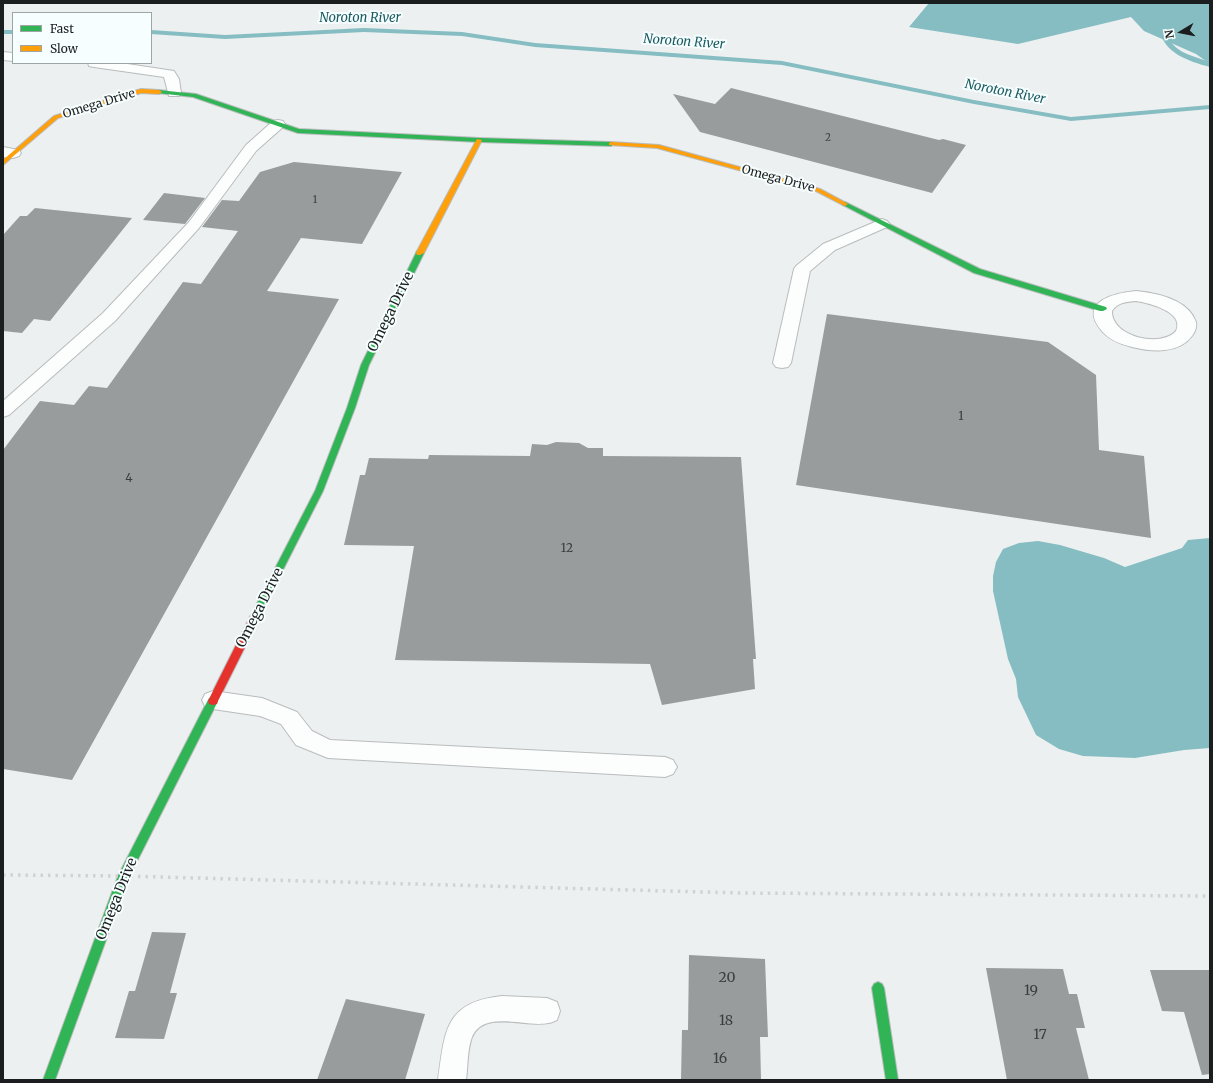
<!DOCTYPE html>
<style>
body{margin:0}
#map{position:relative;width:1213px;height:1083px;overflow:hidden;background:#ecf0f0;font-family:Merriweather,serif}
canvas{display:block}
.frame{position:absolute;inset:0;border:4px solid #1b1e1e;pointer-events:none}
.legend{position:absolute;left:12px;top:12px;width:140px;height:52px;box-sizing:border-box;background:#f7feff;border:1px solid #9fa4a5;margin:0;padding:5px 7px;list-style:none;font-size:12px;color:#1b1e1e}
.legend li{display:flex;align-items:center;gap:8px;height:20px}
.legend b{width:20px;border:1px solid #9fa4a5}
.north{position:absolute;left:1161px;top:12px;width:40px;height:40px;-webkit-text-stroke:3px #f7feff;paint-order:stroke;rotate:260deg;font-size:11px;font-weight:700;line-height:16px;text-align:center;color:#1b1e1e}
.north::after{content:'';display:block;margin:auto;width:14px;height:18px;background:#1b1e1e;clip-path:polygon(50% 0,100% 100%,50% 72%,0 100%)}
</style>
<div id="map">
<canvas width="1213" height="1083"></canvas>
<div class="frame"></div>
<ul class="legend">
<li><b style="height:5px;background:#30b455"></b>Fast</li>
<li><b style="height:5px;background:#ff9f0a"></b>Slow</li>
</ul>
<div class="north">N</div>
</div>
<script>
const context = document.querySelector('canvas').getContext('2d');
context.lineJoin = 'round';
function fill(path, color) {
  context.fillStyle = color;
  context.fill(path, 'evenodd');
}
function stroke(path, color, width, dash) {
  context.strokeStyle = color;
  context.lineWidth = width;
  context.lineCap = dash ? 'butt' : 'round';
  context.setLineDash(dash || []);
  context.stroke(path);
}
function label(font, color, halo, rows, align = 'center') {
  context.font = font + ' Merriweather,serif';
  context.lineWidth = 4;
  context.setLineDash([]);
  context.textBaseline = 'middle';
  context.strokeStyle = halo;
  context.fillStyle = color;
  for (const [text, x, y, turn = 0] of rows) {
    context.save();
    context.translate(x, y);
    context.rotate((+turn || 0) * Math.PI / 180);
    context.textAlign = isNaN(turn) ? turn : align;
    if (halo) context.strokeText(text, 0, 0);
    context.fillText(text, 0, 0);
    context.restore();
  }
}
const water = new Path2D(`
 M 929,3 L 1210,3 L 1210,64 L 1196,54 L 1144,31 L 1131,17 L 1018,44 L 909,27 Z
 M 1210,538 L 1210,748 L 1184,750 L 1135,758 L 1083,756 L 1059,749 L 1036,735 L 1018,697 L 1016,679 L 1008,659 L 993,591 L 993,576 L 996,562 L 1003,549 L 1019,543 L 1038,541 L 1060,545 L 1104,558 L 1125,567 L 1182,548 L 1188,540 Z`);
const stream = new Path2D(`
 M 1162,26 L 1165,28 C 1170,52 1190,55 1210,62 L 1210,67 C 1188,61 1163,53 1159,28 Z
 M 364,28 L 462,32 L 535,43 L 782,61 L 974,100 L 1071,117 L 1210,105 L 1210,109 L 1071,121 L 974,104 L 782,65 L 535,47 L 462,36 L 364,32 L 225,39 L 151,34 L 151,30 L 225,35 Z
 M 3,30 L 13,30 L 13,34 L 3,34 Z`);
const building = new Path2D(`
 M 731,88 L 939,140 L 943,139 L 966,145 L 932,193 L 700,132 L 673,94 L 715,104 Z
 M 294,162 L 402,172 L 362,244 L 301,238 L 267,291 L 339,299 L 72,780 L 3,769 L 3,450 L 40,401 L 74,405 L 89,386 L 107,388 L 183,282 L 201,284 L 238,231 L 202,227 L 222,200 L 239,201 L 260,172 Z
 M 164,193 L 205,198 L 185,224 L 143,220 Z
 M 35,208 L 132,218 L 50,321 L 34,319 L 22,333 L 3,331 L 3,235 L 20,216 L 27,216 Z
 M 827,314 L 1048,342 L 1096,375 L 1099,450 L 1144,456 L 1151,538 L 796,485 Z
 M 556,442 L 579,443 L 588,448 L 603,448 L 603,456 L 741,457 L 756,659 L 753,659 L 755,689 L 662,705 L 650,664 L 395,660 L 414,546 L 344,545 L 360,475 L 365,475 L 369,458 L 428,459 L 429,455 L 530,456 L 532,444 L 547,445 Z
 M 152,932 L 186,933 L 170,993 L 177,993 L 164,1039 L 115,1038 L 129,991 L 135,991 Z
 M 689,955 L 765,959 L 768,1037 L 760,1037 L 761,1080 L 681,1080 L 682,1030 L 688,1030 Z
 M 986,968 L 1063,969 L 1069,994 L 1077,994 L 1085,1028 L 1076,1028 L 1089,1080 L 1007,1080 Z
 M 1150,970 L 1210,970 L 1210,1074 L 1202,1075 L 1184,1012 L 1162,1011 Z
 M 346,999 L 425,1014 L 405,1080 L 317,1080 Z`);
const lane = new Path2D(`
 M 3,52 L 13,53 L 13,61 L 3,60 Z
 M 88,63 L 121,63 L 174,71 L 179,79 L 181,93 L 179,96 L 169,96 L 164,77 L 94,67 L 89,66 Z
 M 278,120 L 283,121 L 285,124 L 283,127 L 256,151 L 199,228 L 115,321 L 9,415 L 3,417 L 3,401 L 103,313 L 189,222 L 246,145 L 273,121 Z
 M 882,219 L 887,221 L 890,224 L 887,227 L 835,250 L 810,271 L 791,363 L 788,367 L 782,368 L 776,367 L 773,363 L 794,269 L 796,266 L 823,244 Z
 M 213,691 L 262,698 L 297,712 L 312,731 L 330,740 L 665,757 L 673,760 L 677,767 L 673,774 L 665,777 L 328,758 L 296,745 L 281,724 L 260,716 L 213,709 L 205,706 L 202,700 L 205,694 Z
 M 502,996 L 547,998 L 557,1002 L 560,1011 L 557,1020 C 554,1021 551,1023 548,1023 C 527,1028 484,1009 472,1037 C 467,1050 468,1066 466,1080 L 438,1080 C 445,1032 444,1002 502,996 Z`);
const street = new Path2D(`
 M 3,147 L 19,150 L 21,153 L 19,156 L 13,158 L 3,157 Z
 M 1136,291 C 1156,293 1188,299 1196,322 C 1197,327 1195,332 1192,336 C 1179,354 1152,352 1132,347 C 1120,344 1109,340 1101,330 C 1078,301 1115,293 1136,291 ZM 1136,301 C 1149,303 1185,312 1176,331 C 1161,348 1111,337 1112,311 C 1118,302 1126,302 1136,301 Z`);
const fast = new Path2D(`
 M 159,90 L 196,94 L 299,129 L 479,138 L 611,142 L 614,144 L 611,146 L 479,142 L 298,133 L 193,97 L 157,93 L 156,92 Z
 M 845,202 L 980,269 L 1106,307 L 1107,309 L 1103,311 L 1100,311 L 974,273 L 843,205 L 842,204 Z
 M 417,251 L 420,251 L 424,253 L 369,365 L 355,408 L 323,491 L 259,617 L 253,617 L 251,615 L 315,491 L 347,408 L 361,365 Z
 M 213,697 L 217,698 L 218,701 L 129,877 L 55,1080 L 43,1080 L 118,876 L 209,698 Z
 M 878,982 L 882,984 L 884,988 L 898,1080 L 886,1080 L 872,988 L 874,984 Z`);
const slow = new Path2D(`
 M 141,89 L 159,90 L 162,92 L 159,94 L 141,93 L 58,118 L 3,165 L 3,160 L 54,116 Z
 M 477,139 L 482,140 L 424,253 L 420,255 L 417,255 L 416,253 Z
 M 611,142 L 659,145 L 820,189 L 848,204 L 845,206 L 843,205 L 816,191 L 657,148 L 609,145 L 609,143 Z`);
const jam = new Path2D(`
 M 256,611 L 259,613 L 261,615 L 218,701 L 217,704 L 213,705 L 209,704 L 208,701 L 251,615 L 253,613 Z`);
const rail = new Path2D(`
 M 3,875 L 124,876 L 740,893 L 1210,896`);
const farNumbernames = [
 ["2",828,138],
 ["1",315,200]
];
const farStreetnames = [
 ["Omega Drive",99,104,-17],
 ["Omega Drive",778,179,15]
];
const numberNames = [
 ["1",961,417],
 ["4",129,479],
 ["12",567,549]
];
const farWaternames = [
 ["Noroton River",360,18],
 ["Noroton River",684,42,4],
 ["Noroton River",1005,92,11]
];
const streetNames = [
 ["Omega Drive",391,312,-64],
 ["Omega Drive",260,608,-63],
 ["Omega Drive",117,899,-68]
];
const nearNumbernames = [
 ["20",727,978],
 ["19",1031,991],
 ["18",726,1021],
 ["17",1040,1035],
 ["16",720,1059]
];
fill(water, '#86bdc2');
fill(stream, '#86bdc2');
fill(building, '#989c9c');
stroke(lane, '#b9bcbd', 2);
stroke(street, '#b9bcbd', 2);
stroke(fast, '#b9bcbd', 2);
stroke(slow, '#b9bcbd', 2);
stroke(jam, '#b9bcbd', 2);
fill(lane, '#fcfdfd');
fill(street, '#fcfdfd');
fill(fast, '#30b455');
fill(slow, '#ff9f0a');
fill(jam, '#e5322d');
stroke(rail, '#d2d2d2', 3.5, [2.5, 5]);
label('10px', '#3a3e3e', null, farNumbernames);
label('12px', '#1b1e1e', '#f7feff', farStreetnames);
label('12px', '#3a3e3e', null, numberNames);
label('italic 13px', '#1a5b60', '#f7feff', farWaternames);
label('14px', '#1b1e1e', '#f7feff', streetNames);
label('14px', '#3a3e3e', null, nearNumbernames);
</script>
